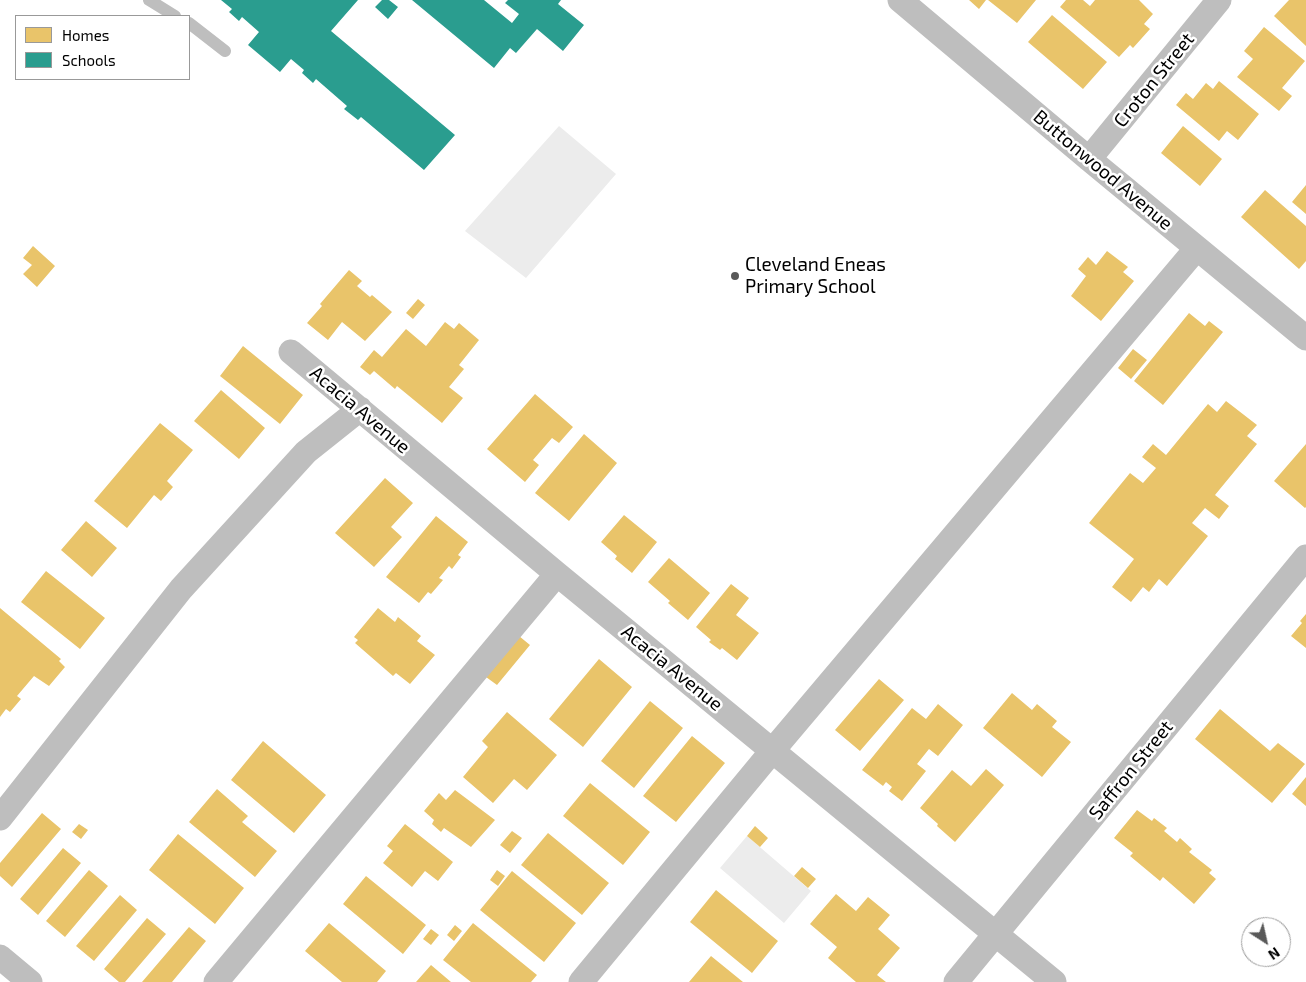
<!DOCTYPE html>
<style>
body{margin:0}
#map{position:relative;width:1306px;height:982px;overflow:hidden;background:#fff;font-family:"Exo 2",sans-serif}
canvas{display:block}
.legend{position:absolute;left:15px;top:15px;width:175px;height:65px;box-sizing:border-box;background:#fff;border:1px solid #999;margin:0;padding:6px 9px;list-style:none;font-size:15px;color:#000}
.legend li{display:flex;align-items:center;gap:10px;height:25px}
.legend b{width:25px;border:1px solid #999}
.north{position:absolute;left:1241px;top:917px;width:50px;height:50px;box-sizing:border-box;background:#fff;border:1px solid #999;border-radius:50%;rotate:145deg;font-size:14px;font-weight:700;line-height:20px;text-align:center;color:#000}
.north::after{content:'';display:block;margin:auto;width:18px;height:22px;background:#595959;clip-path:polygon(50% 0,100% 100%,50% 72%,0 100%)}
</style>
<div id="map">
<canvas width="1306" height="982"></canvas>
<ul class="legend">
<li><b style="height:14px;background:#e9c46a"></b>Homes</li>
<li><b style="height:14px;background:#2a9d8f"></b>Schools</li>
</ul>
<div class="north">N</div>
</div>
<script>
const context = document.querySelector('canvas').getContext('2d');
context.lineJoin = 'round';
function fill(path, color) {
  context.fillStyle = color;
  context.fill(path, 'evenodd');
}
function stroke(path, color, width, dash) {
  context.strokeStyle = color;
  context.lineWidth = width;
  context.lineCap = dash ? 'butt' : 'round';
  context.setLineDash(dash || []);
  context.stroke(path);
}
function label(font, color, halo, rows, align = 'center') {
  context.font = font + ' "Exo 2",sans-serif';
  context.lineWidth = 5;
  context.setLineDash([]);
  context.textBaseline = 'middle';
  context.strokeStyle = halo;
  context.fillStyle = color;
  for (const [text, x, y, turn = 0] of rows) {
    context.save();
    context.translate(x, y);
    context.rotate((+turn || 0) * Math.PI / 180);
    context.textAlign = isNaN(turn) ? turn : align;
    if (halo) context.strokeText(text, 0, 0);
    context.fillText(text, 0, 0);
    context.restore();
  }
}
const green = new Path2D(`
 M 559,126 L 616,174 L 526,278 L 465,231 Z
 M 747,836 L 811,891 L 784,923 L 720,868 Z`);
const homes = new Path2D(`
 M 969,0 L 986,0 L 979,9 Z
 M 988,0 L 1036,0 L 1017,23 Z
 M 1066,0 L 1083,0 L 1090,6 L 1095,0 L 1139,0 L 1153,14 L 1144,24 L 1150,29 L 1133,48 L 1130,45 L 1119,57 L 1060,7 Z
 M 1289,0 L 1306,0 L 1306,46 L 1274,16 Z
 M 1052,15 L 1107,62 L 1083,89 L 1028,42 Z
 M 1264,27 L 1305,61 L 1282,88 L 1292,96 L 1279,111 L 1237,77 L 1253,59 L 1244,51 Z
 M 1219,81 L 1259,114 L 1238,140 L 1227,131 L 1219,141 L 1176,105 L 1186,93 L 1193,99 L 1206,83 L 1213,89 Z
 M 1183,126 L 1222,159 L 1200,186 L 1161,153 Z
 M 1306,185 L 1306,214 L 1292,202 Z
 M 1265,190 L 1306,226 L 1306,261 L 1299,269 L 1241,217 Z
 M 33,246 L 55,266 L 37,287 L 23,274 L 32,265 L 23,258 Z
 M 1107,251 L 1128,267 L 1123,272 L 1134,281 L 1101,321 L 1071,296 L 1086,276 L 1078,269 L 1088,257 L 1096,265 Z
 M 349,270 L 362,281 L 357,286 L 370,297 L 372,295 L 392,312 L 365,341 L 342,322 L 328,340 L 307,323 L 322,306 L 320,304 Z
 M 418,299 L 425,305 L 413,319 L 406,313 Z
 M 1189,313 L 1205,326 L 1209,321 L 1223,332 L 1163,405 L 1134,381 Z
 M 445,322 L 454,329 L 459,323 L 479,340 L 459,365 L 464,369 L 449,387 L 463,398 L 442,423 L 397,386 L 395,389 L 374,371 L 370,375 L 360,367 L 374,350 L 382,357 L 406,329 L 426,346 Z
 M 243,346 L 303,395 L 280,424 L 220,376 Z
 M 1133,349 L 1147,360 L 1131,379 L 1118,368 Z
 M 221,390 L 265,428 L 239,459 L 194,421 Z
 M 535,394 L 573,427 L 559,443 L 552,438 L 533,460 L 539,465 L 525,482 L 487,449 Z
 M 1226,401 L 1257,425 L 1247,436 L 1257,444 L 1215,495 L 1229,506 L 1219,519 L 1205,508 L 1192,523 L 1208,536 L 1167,586 L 1159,579 L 1149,592 L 1143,587 L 1131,602 L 1112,587 L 1134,559 L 1089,523 L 1130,473 L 1143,483 L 1156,468 L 1142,457 L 1153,444 L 1166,455 L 1208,404 L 1217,412 Z
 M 160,423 L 193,450 L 167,481 L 173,487 L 161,501 L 154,495 L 127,528 L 94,501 Z
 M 584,434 L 617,463 L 569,521 L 535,493 Z
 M 1306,444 L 1306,507 L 1305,508 L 1274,481 Z
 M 385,478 L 413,503 L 391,527 L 402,537 L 374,567 L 335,533 Z
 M 624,515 L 657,542 L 632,573 L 615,559 L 617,556 L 601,542 Z
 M 436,516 L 468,542 L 458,555 L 461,557 L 452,569 L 449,566 L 439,578 L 443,580 L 431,594 L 428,592 L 419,603 L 386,577 Z
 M 86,521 L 117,548 L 92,577 L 61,550 Z
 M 669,558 L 710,593 L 688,620 L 668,603 L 670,601 L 648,582 Z
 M 46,571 L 105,618 L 80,649 L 21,602 Z
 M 731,584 L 749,598 L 736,615 L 759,633 L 737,660 L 722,648 L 720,650 L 709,642 L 711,640 L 696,627 Z
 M 0,608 L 61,659 L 59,661 L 65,667 L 49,686 L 34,676 L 17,696 L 21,699 L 10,712 L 6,709 L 0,717 Z
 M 378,608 L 395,622 L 398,617 L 421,636 L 417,641 L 435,655 L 410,684 L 396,673 L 393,676 L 355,643 L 358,640 L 354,637 Z
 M 1306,614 L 1306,648 L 1291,636 L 1302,623 L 1300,621 Z
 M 519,636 L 530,645 L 497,685 L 486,677 Z
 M 599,659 L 632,687 L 583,747 L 549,719 Z
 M 879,679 L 904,700 L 860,751 L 835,730 Z
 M 1012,693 L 1032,710 L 1037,704 L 1057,721 L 1052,727 L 1071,742 L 1042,777 L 983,728 Z
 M 650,701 L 683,728 L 634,788 L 601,761 Z
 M 938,704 L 963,725 L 938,756 L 929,749 L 917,764 L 926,771 L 902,801 L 889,791 L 892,787 L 886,782 L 883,786 L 862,770 L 912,708 L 926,719 Z
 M 1220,709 L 1270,751 L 1278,743 L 1305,764 L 1272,803 L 1195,739 Z
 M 507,712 L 557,755 L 527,790 L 514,779 L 493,803 L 463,777 L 488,747 L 482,741 Z
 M 692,736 L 725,763 L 676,822 L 643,796 Z
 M 263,741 L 326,795 L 294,833 L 231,780 Z
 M 986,769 L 1004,785 L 955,842 L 937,826 L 938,824 L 920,808 L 952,770 L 971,786 Z
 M 1306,777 L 1306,806 L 1292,794 Z
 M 590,783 L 650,832 L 623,865 L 563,816 Z
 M 217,789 L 248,816 L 242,822 L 277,851 L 255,877 L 189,822 Z
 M 455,790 L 495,820 L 471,847 L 444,828 L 441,832 L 432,824 L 434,820 L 424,811 L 439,793 L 446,800 Z
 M 1137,810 L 1152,821 L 1154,818 L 1167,828 L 1164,831 L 1177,842 L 1180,838 L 1192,849 L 1189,852 L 1212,870 L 1209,873 L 1216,879 L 1194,904 L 1163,877 L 1160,881 L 1130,856 L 1133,853 L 1114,838 Z
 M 42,813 L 61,829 L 12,887 L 0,876 L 0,863 Z
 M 79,824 L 88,830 L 81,839 L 72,832 Z
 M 405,824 L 453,862 L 438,881 L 425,871 L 412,887 L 383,863 L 393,851 L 387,846 Z
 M 755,826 L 768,838 L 760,847 L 747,836 Z
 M 512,831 L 522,838 L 510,853 L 500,845 Z
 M 548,833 L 609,883 L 582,915 L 521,865 Z
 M 178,834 L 244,888 L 215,924 L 149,870 Z
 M 63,848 L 81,863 L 38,915 L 20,899 Z
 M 802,867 L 816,879 L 808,888 L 794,876 Z
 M 89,870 L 108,886 L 65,937 L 46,921 Z
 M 497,870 L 505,876 L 498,886 L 490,880 Z
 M 512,871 L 576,923 L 544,962 L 480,910 Z
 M 366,876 L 426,925 L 403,954 L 343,904 Z
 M 716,890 L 778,941 L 752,973 L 690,922 Z
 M 836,894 L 856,911 L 868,897 L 890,915 L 878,929 L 900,948 L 877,975 L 886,982 L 856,982 L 828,958 L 837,947 L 810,924 Z
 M 120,895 L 137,910 L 94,961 L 76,946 Z
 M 147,918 L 166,934 L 125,982 L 119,982 L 104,969 Z
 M 329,923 L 386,971 L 377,982 L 342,982 L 305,951 Z
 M 473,923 L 537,975 L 531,982 L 471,982 L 443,960 Z
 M 455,925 L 462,931 L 454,941 L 447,935 Z
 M 189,927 L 206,941 L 172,982 L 142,982 Z
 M 431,929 L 439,935 L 431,945 L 423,939 Z
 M 711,956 L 743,982 L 689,982 Z
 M 431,965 L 451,982 L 416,982 Z`);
const schools = new Path2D(`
 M 221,0 L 358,0 L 331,31 L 455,135 L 424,170 L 361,117 L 358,120 L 344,109 L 347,106 L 316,79 L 313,83 L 302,73 L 304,70 L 291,59 L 280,72 L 248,45 L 259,32 L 242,17 L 239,21 L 229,12 L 232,9 Z
 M 382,0 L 389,0 L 398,7 L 388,19 L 375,7 Z
 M 412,0 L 484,0 L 512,23 L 519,14 L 505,3 L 508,0 L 561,0 L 558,4 L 584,25 L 563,51 L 537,29 L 516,53 L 510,48 L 494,68 Z`);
const service = new Path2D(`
 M 149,0 L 175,16
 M 189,23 L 225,51`);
const minor = new Path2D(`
 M 900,0 L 1089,159 L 1306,338
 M 1089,159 L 1219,0
 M 291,352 L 557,574 L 1054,982
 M 0,818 L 181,589 L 306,452 L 360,409
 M 0,957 L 30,982
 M 216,982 L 557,574
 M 581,982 L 773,750 L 1197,248
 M 956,982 L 1306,557`);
const markers = [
 [735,276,5,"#595959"]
];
const streetNames = [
 ["Croton Street",1154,80,-51],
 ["Buttonwood Avenue",1103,170,40],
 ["Acacia Avenue",360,410,40],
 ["Acacia Avenue",672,668,39],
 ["Saffron Street",1131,770,-51]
];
const poiNames = [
 ["Cleveland Eneas",745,265],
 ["Primary School",745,287]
];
fill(green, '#ececec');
fill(homes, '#e9c46a');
fill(schools, '#2a9d8f');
stroke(service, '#bebebe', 12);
stroke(minor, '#bebebe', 25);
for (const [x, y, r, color] of markers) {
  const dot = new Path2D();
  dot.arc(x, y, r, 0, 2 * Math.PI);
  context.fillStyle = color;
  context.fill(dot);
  stroke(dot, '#fff', 2);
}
label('19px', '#000', '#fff', streetNames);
label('19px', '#000', '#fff', poiNames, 'left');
</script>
